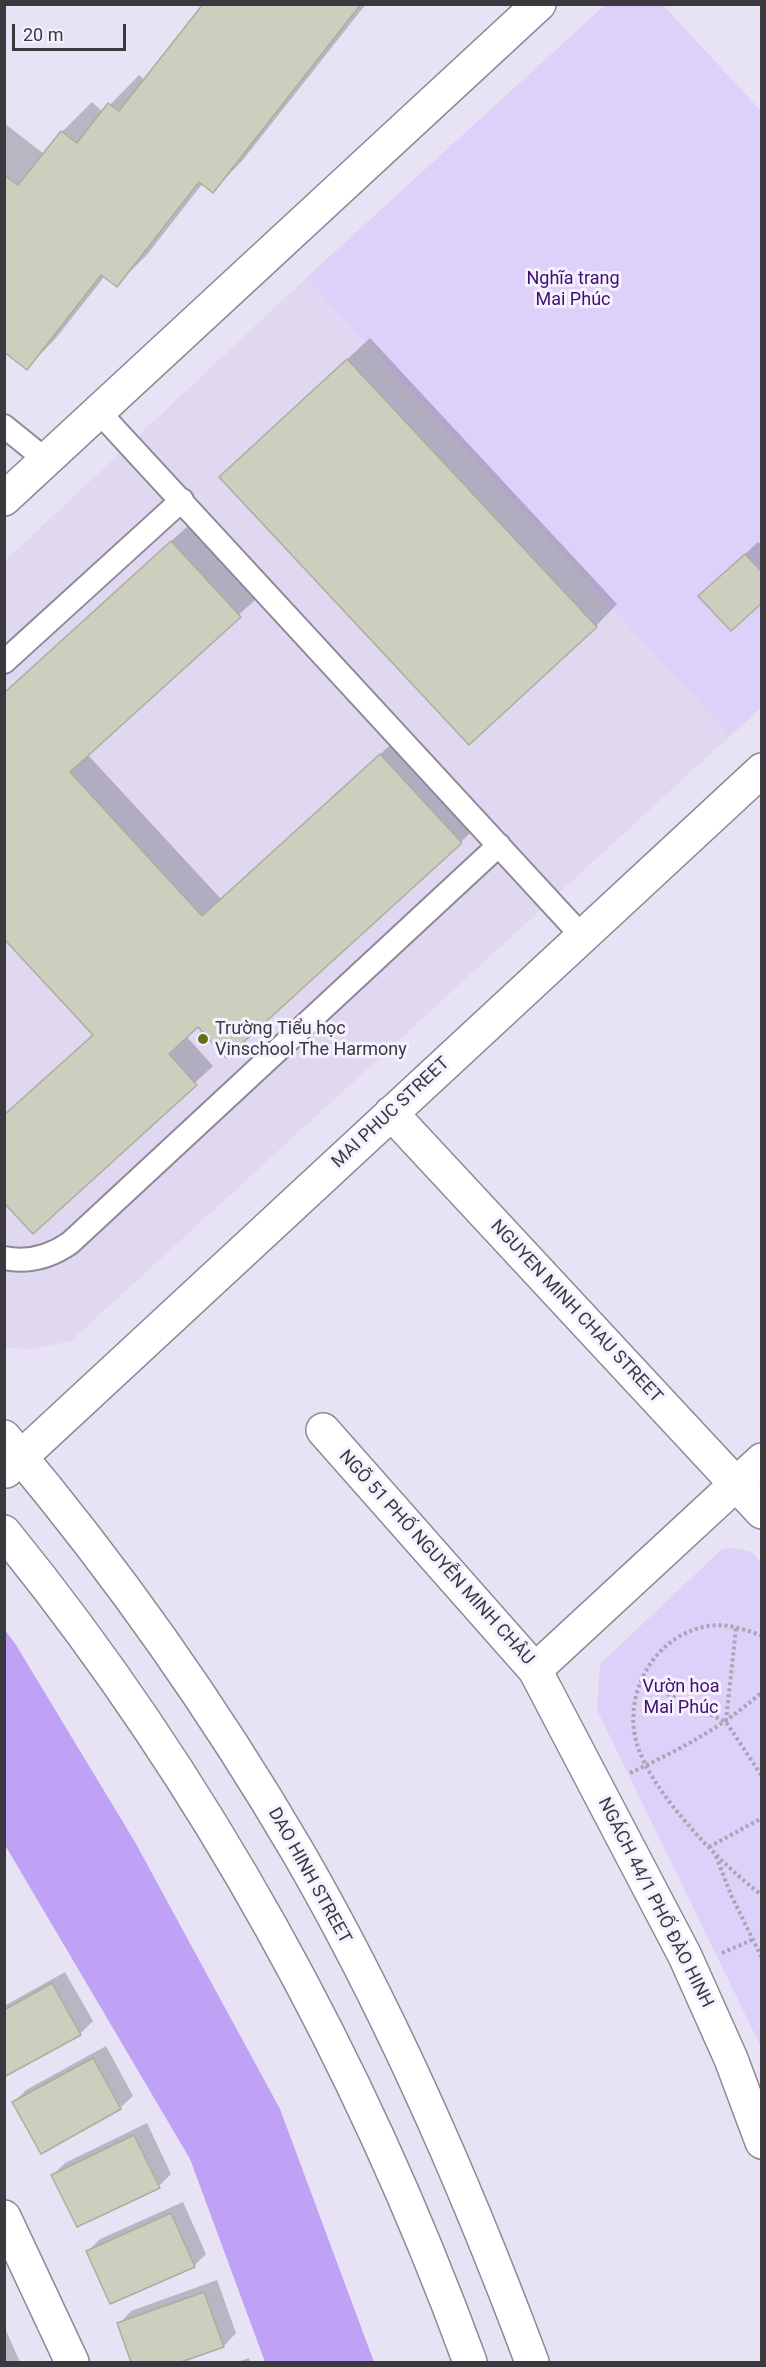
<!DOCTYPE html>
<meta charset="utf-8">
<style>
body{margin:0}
#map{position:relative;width:766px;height:2367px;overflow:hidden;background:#e8e3f4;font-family:Roboto,sans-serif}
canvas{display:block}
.frame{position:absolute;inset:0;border:6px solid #3b3940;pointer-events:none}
.scale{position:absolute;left:12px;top:24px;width:114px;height:27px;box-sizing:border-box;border:3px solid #3b3940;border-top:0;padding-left:8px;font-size:18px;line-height:21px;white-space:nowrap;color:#3b3940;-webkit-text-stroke:4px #f5f1ff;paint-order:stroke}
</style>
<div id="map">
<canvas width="766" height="2367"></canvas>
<div class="frame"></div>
<div class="scale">20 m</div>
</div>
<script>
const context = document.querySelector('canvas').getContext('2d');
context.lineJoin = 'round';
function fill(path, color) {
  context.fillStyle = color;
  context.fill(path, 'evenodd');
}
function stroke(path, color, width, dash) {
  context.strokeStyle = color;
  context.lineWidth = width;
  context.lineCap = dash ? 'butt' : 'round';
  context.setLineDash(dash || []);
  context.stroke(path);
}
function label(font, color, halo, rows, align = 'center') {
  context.font = font + ' Roboto,sans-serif';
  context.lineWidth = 6;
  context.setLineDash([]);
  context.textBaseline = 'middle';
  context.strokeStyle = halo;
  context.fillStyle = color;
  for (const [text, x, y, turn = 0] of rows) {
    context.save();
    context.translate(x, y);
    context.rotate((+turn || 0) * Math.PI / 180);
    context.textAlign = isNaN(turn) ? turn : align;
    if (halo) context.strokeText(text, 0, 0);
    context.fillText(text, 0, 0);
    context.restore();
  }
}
const built = new Path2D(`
 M 306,278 L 730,736 L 71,1341 L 34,1349 L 5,1348 L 5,561 Z`);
const green = new Path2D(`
 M 605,5 L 663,5 L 761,111 L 761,708 L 730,736 L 306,278 Z
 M 731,1548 L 752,1552 L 761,1563 L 761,2047 L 597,1710 L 600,1664 L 721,1550 Z`);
const water = new Path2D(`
 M 5,1630 L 16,1645 L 135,1842 L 280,2109 L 374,2362 L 265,2362 L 190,2159 L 5,1845 Z`);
const shadow = new Path2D(`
 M 205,4 L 366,4 L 242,161 L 213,191 L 203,183 L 146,256 L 116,285 L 105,276 L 56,338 L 27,368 L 4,350 L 4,123 L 44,154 L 62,132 L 92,102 L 103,112 L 139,75 L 145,80 Z
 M 370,338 L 617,604 L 596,626 L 221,477 Z
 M 189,525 L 257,598 L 87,754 L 221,899 L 398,738 L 478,825 L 461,842 L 198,1025 L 186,1036 L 213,1066 L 33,1232 L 4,1115 L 94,1034 L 4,693 Z
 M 758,542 L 762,546 L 762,601 L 713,584 Z
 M 65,1972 L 93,2021 L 80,2034 L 4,2076 L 4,2006 Z
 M 106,2046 L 133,2096 L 120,2108 L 14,2102 L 26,2090 Z
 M 147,2123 L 171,2174 L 159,2186 L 53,2175 L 65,2163 Z
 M 183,2202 L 206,2254 L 194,2266 L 88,2251 L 100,2239 Z
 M 217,2280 L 236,2333 L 224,2346 L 177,2362 L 133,2362 L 119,2324 L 131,2311 Z
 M 4,2326 L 20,2362 L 4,2362 Z
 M 249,2358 L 250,2362 L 237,2362 Z`);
const building = new Path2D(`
 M 203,4 L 361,4 L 213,193 L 199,182 L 117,287 L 101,275 L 27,370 L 4,352 L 4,175 L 18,185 L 61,131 L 77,143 L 108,103 L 119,111 Z
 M 347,359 L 597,627 L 469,745 L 219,477 Z
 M 171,541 L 241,617 L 70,772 L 202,916 L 380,754 L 462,843 L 226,1058 L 198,1027 L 169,1054 L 197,1085 L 33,1234 L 4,1203 L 4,1115 L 93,1035 L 4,939 L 4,693 Z
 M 745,554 L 762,572 L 762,603 L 731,631 L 698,596 Z
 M 52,1983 L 81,2035 L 4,2077 L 4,2010 Z
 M 93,2058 L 121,2109 L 41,2154 L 12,2102 Z
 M 134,2135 L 160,2188 L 77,2227 L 51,2175 Z
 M 171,2213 L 195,2267 L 110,2304 L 86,2251 Z
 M 204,2292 L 224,2347 L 181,2362 L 131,2362 L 117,2323 Z`);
const path = new Path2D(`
 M 762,1636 C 745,1629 726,1623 708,1626 C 654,1635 622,1694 637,1744 C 650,1791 722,1866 762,1895
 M 640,1681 L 726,1722 L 762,1776
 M 726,1721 L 736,1628
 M 630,1773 C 680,1749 719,1730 762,1692
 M 709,1847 L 762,1818
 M 716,1856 L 731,1895 L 762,1958
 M 722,1953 L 752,1940`);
const service = new Path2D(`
 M 99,412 L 582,936
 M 4,426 L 46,460
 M 4,662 L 182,500
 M 4,1258 C 29,1263 50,1257 70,1243 L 499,845`);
const minor = new Path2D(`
 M 4,499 L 539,4
 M 323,1430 L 535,1670 L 762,1460
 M 535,1670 L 685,1956 L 731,2059 L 762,2142
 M 4,2217 L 72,2362`);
const tertiary = new Path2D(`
 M 391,1113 L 762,1512
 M 4,1437 C 114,1567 213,1707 299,1854 C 392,2015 467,2188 532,2362
 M 6,1471 L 762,770
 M 4,1532 C 205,1779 361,2064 470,2362`);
const markers = [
 [203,1039,6,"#676f15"]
];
const parkNames = [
 ["Nghĩa trang",573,279],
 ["Mai Phúc",573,300],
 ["Vườn hoa",681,1687],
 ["Mai Phúc",681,1708]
];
const poiNames = [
 ["Trường Tiểu học",215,1029],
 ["Vinschool The Harmony",215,1050]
];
const streetNames = [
 ["MAI PHUC STREET",391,1113,-43],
 ["NGUYEN MINH CHAU STREET",576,1312,47],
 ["NGÕ 51 PHỐ NGUYỄN MINH CHÂU",436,1558,48],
 ["DAO HINH STREET",309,1876,61],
 ["NGÁCH 44/1 PHỐ ĐÀO HINH",655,1903,63]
];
fill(built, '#dfd8f0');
fill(green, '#ddd0f9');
fill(water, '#bfa2f5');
fill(shadow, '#0003');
fill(building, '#cccfbe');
stroke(building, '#abae9d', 1.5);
stroke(service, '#8d8998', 26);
stroke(minor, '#8d8998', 36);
stroke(tertiary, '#8d8998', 36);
stroke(path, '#a9a5b2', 4, [3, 3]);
stroke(service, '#fff', 22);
stroke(minor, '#fff', 33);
stroke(tertiary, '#fff', 33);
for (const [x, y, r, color] of markers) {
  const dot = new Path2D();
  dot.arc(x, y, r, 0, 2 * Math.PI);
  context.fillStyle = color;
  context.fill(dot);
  stroke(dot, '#f5f1ff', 2);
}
label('18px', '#401071', '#f5f1ff', parkNames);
label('18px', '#3b3940', '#f5f1ff', poiNames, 'left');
label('18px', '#3b3940', '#f5f1ff', streetNames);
</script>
